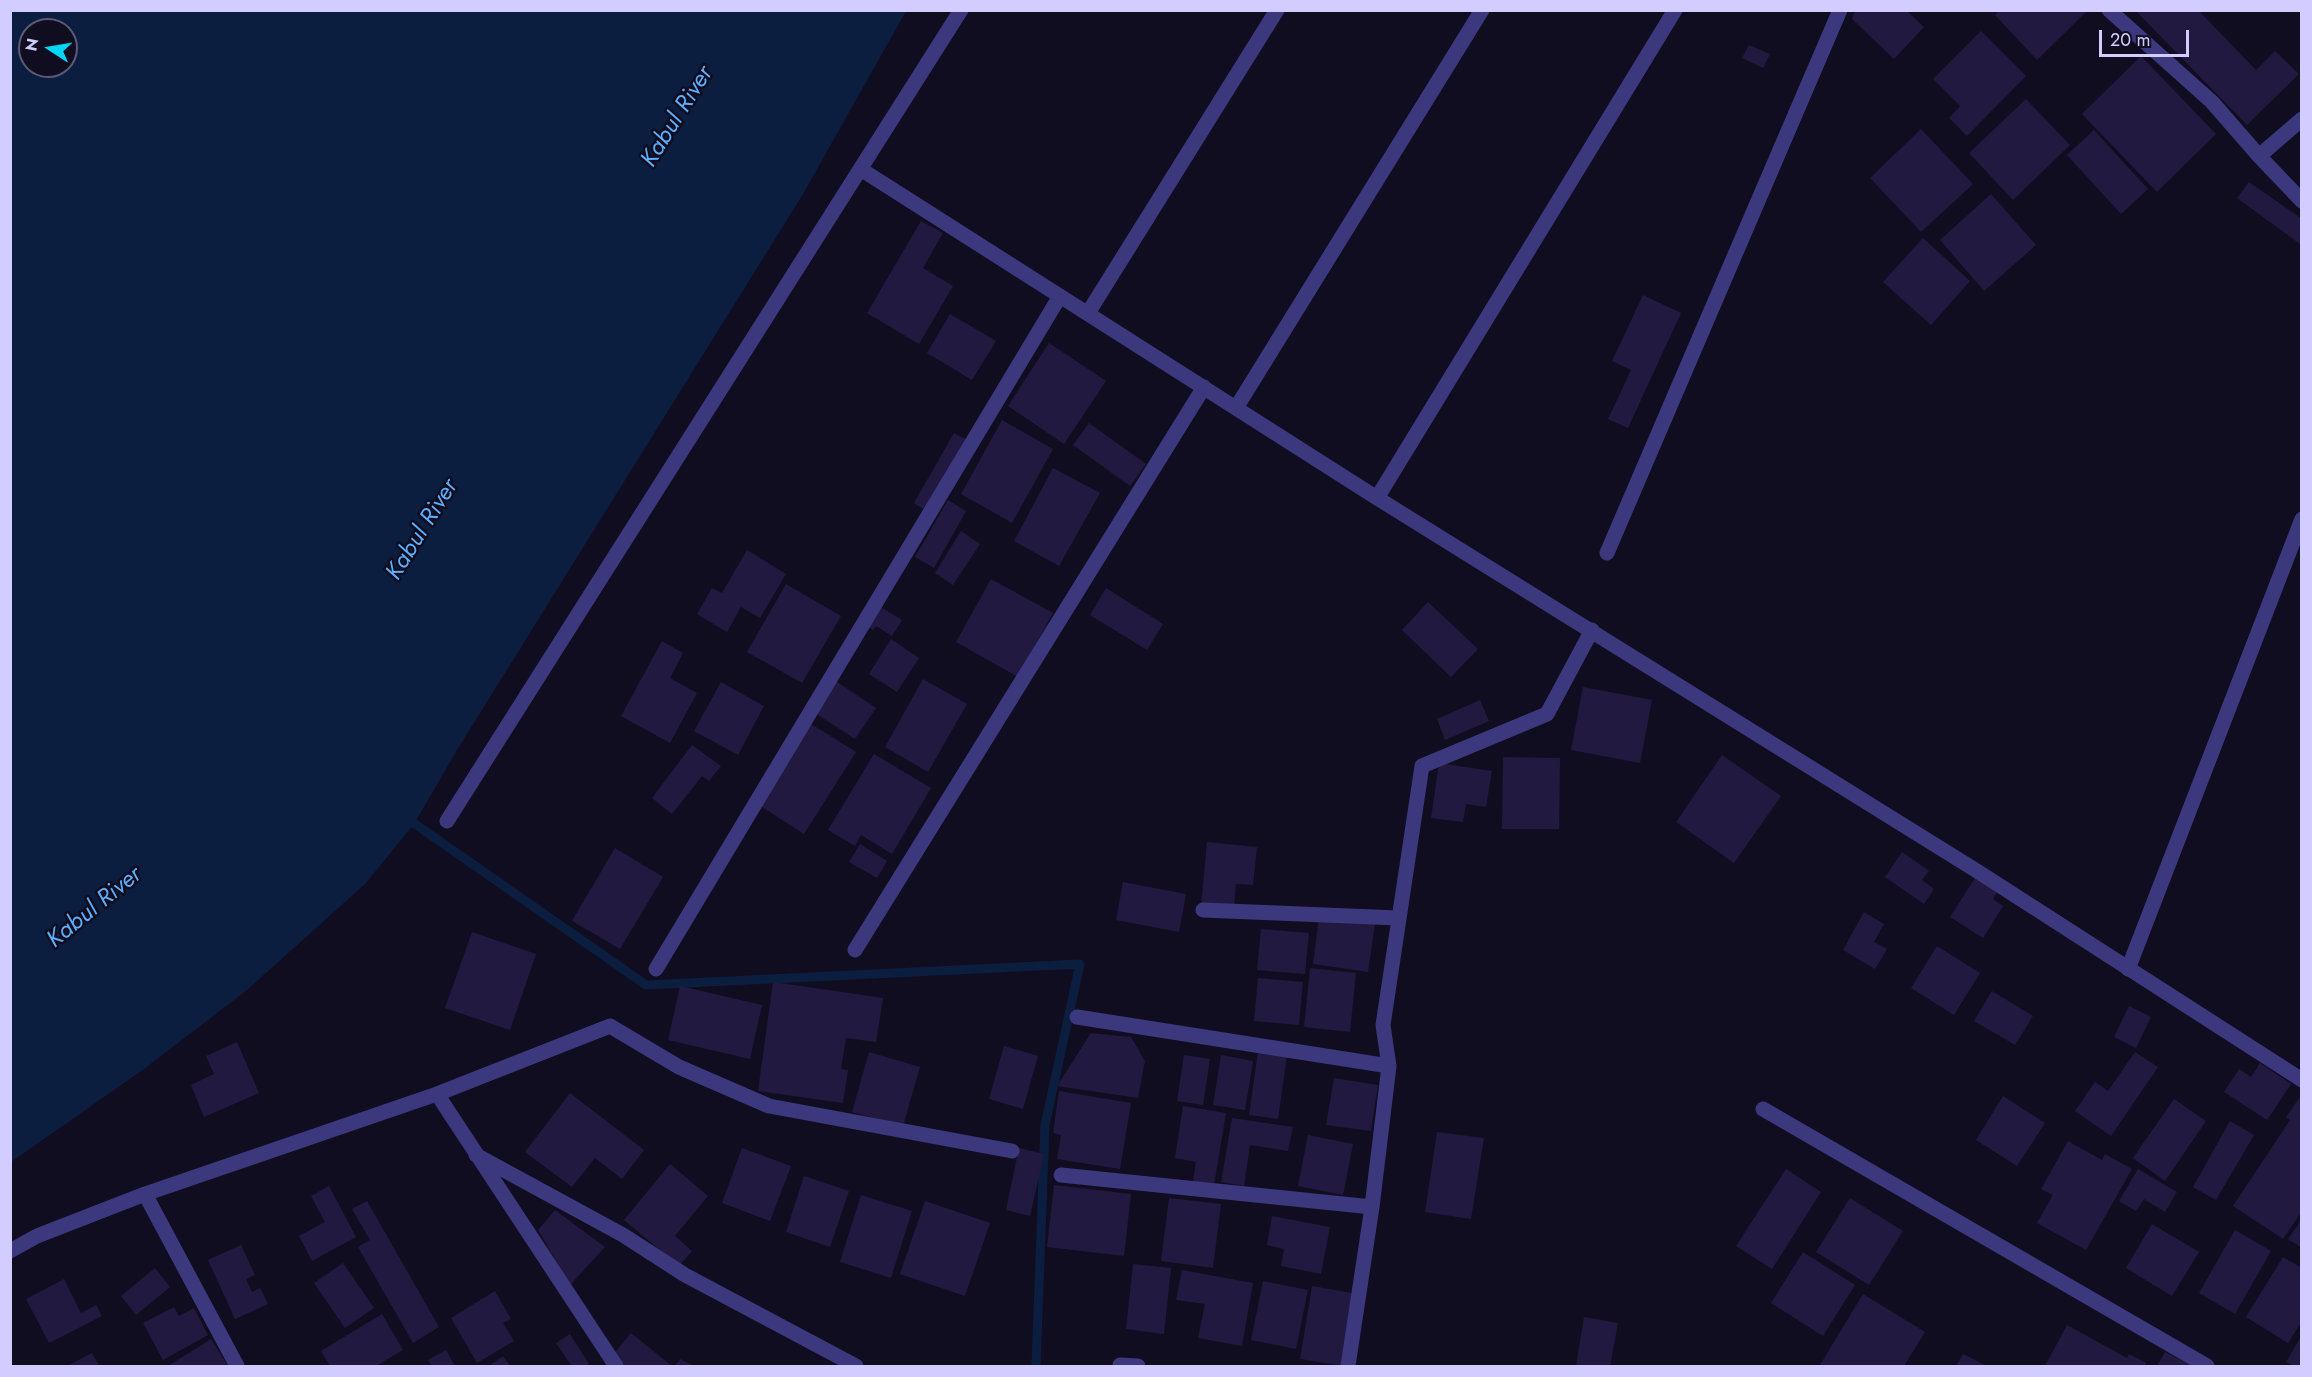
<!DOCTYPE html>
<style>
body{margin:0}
#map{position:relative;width:2312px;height:1377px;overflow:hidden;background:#110d20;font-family:Jost,sans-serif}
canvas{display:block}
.frame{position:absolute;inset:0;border:12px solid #d3ccfe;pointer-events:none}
.north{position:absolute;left:18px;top:18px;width:60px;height:60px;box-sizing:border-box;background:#110d20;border:2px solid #5f5979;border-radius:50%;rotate:282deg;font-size:16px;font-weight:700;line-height:24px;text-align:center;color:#d3ccfe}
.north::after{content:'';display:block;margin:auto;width:21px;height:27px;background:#03d7f4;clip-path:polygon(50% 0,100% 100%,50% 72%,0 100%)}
.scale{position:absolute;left:2099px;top:30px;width:90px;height:27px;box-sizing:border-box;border:3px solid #d3ccfe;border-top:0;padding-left:8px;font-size:18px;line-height:21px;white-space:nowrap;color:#d3ccfe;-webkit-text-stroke:4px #110d20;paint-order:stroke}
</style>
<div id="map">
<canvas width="2312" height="1377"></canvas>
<div class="frame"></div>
<div class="north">N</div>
<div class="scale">20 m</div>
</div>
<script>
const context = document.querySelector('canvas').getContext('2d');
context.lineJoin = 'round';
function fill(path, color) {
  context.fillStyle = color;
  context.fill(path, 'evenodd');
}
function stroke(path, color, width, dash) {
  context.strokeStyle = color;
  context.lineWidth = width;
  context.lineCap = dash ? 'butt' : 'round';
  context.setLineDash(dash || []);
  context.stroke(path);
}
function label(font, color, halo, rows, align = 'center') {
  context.font = font + ' Jost,sans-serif';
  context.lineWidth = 5;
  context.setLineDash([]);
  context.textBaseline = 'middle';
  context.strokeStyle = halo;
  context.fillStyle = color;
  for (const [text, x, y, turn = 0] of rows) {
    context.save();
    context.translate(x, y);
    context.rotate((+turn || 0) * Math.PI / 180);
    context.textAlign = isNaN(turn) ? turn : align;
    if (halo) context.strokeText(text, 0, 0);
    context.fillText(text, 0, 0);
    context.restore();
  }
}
const water = new Path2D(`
 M 11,10 L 906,11 L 803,194 L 457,750 L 414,824 L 365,884 L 247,990 L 144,1069 L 11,1162 ZM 30,30 L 66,30 L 66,66 L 30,66 Z`);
const stream = new Path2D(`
 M 405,817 L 646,985 L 1080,964 L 1045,1125 L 1036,1366`);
const building = new Path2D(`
 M 1855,10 L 1906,10 L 1924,27 L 1894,59 L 1852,19 Z
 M 2000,10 L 2088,10 L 2037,60 L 1995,15 Z
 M 2135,10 L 2198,10 L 2256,70 L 2275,51 L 2299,74 L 2247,125 Z
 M 1981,31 L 2026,76 L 1967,136 L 1949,118 L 1960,106 L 1933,79 Z
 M 1749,45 L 1770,54 L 1763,68 L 1742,58 Z
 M 2141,56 L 2216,134 L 2157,192 L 2082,114 Z
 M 2026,99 L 2070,145 L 2013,200 L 1969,153 Z
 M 1921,129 L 1973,184 L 1921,232 L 1870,178 Z
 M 2094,130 L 2148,189 L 2121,214 L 2067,155 Z
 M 2249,182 L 2302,219 L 2300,244 L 2237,198 Z
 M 1991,194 L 2036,245 L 1984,291 L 1940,240 Z
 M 921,221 L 943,233 L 923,268 L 953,286 L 919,344 L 867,313 Z
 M 1923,238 L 1970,281 L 1931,325 L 1883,282 Z
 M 1643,295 L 1681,313 L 1628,428 L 1608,419 L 1631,370 L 1612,361 Z
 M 950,314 L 996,341 L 972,380 L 927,353 Z
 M 1049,343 L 1106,381 L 1064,444 L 1008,406 Z
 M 1002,420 L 1053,449 L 1012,523 L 961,494 Z
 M 1089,423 L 1146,464 L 1130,486 L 1073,445 Z
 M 954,433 L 967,440 L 926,511 L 914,503 Z
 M 1053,468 L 1100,493 L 1059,566 L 1014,541 Z
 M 948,500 L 966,511 L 934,568 L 915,557 Z
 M 961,531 L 980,544 L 953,585 L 935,573 Z
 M 747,550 L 786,574 L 760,618 L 741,607 L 727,632 L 697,614 L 712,588 L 722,593 Z
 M 991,579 L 1053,613 L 1018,677 L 956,642 Z
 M 786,584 L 841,616 L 802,683 L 747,652 Z
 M 1106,588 L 1163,624 L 1147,650 L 1090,615 Z
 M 1428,602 L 1478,649 L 1451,677 L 1402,630 Z
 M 879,606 L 902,620 L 892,636 L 876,626 L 873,630 L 867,626 Z
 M 891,639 L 919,658 L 897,692 L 869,674 Z
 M 662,641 L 683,653 L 670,678 L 697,693 L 670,743 L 621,716 Z
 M 923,679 L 967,704 L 928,772 L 885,747 Z
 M 721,682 L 764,706 L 738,755 L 694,731 Z
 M 837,682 L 876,708 L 855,739 L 815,713 Z
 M 1583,687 L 1652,700 L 1640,763 L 1571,750 Z
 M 1480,700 L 1489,721 L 1445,740 L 1437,719 Z
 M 811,724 L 856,752 L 804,834 L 759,805 Z
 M 692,745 L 721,766 L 709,781 L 702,776 L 672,814 L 652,798 Z
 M 874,754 L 931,788 L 892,854 L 861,835 L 855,846 L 828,830 Z
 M 1722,755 L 1781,796 L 1734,863 L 1676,822 Z
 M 1503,757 L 1560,758 L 1559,829 L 1502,829 Z
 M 1439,763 L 1492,771 L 1486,807 L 1466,804 L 1463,822 L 1431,818 Z
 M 1207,842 L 1257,847 L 1253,885 L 1236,884 L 1234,908 L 1201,905 Z
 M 860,844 L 887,861 L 877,878 L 849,862 Z
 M 615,848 L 663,877 L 620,949 L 572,921 Z
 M 1902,852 L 1929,871 L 1922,880 L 1934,889 L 1924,904 L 1885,877 Z
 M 1975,878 L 1997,892 L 1993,899 L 2003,906 L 1983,938 L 1950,917 Z
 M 1123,882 L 1186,894 L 1179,932 L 1116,920 Z
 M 1864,912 L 1884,924 L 1874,942 L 1887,949 L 1875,969 L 1843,950 Z
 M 1319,917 L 1375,924 L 1368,972 L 1313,964 Z
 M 1261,929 L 1309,933 L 1305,974 L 1257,970 Z
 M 472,932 L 536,954 L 510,1030 L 445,1008 Z
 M 1937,946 L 1980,973 L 1954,1015 L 1911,988 Z
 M 1310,968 L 1356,973 L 1350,1032 L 1304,1027 Z
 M 1258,978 L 1303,982 L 1299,1025 L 1254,1021 Z
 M 773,982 L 883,998 L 876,1042 L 846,1038 L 841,1069 L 848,1070 L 843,1103 L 758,1091 Z
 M 680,986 L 762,1005 L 750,1059 L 668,1040 Z
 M 1992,991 L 2033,1016 L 2015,1045 L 1974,1021 Z
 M 2129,1006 L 2151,1017 L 2136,1048 L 2114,1037 Z
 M 1091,1033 L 1131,1037 L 1145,1061 L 1138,1098 L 1057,1086 Z
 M 237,1042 L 259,1093 L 204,1117 L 191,1085 L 214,1074 L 206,1056 Z
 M 1004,1046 L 1038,1056 L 1023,1109 L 989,1099 Z
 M 869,1052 L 920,1067 L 903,1126 L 852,1112 Z
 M 1258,1052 L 1287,1056 L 1278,1119 L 1249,1115 Z
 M 2135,1052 L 2158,1067 L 2111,1136 L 2075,1111 L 2095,1082 L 2108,1091 Z
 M 1184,1055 L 1210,1059 L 1203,1105 L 1177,1101 Z
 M 1221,1055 L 1253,1061 L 1245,1110 L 1213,1105 Z
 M 2260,1063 L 2291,1084 L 2267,1120 L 2224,1092 L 2239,1069 L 2251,1077 Z
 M 1334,1078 L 1378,1085 L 1371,1131 L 1326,1125 Z
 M 1059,1091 L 1131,1103 L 1120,1169 L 1057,1159 L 1061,1135 L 1053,1133 Z
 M 570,1093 L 644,1150 L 622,1179 L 595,1158 L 572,1187 L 525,1152 Z
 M 2302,1094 L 2302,1211 L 2283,1239 L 2233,1206 L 2290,1120 L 2286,1117 Z
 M 2003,1096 L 2045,1123 L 2017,1166 L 1976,1140 Z
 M 2174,1099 L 2206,1121 L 2165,1181 L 2133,1158 Z
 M 1183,1106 L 1226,1113 L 1214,1185 L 1193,1182 L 1196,1162 L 1175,1158 Z
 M 1232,1118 L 1293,1127 L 1288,1151 L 1250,1145 L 1244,1186 L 1221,1182 Z
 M 2230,1121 L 2254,1135 L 2216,1200 L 2193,1187 Z
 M 1437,1132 L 1484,1138 L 1471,1219 L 1425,1212 Z
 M 1308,1135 L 1353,1144 L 1343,1195 L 1298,1186 Z
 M 2068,1141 L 2102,1160 L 2105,1154 L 2132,1169 L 2086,1250 L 2037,1223 L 2053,1195 L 2041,1189 Z
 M 742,1148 L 791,1166 L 770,1221 L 722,1203 Z
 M 1019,1148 L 1044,1154 L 1030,1216 L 1006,1210 Z
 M 670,1164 L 708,1196 L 675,1236 L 692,1251 L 679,1266 L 624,1220 Z
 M 1786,1169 L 1821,1192 L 1772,1269 L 1736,1246 Z
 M 2138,1169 L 2177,1192 L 2165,1212 L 2144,1199 L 2136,1211 L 2119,1201 Z
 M 804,1176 L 849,1191 L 830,1247 L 786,1232 Z
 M 1054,1185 L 1131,1194 L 1124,1256 L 1047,1247 Z
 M 329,1186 L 356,1237 L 312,1261 L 299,1236 L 325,1222 L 311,1196 Z
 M 861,1195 L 912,1211 L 891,1278 L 840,1262 Z
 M 1169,1198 L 1221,1204 L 1213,1268 L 1161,1261 Z
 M 1850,1198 L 1903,1231 L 1869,1285 L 1816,1252 Z
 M 367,1201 L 439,1327 L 413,1343 L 358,1247 L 370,1240 L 352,1209 Z
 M 925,1201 L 990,1223 L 965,1296 L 900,1274 Z
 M 555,1210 L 605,1247 L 570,1285 L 538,1230 Z
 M 1272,1216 L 1330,1227 L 1321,1274 L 1281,1266 L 1284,1249 L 1267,1245 Z
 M 2302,1219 L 2302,1248 L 2288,1239 Z
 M 2152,1224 L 2199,1252 L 2172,1296 L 2126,1268 Z
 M 2235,1230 L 2271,1251 L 2235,1314 L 2199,1293 Z
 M 241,1245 L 255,1275 L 246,1279 L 252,1292 L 260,1288 L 268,1304 L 235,1319 L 208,1260 Z
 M 1803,1252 L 1855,1285 L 1823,1336 L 1771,1303 Z
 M 2283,1257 L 2302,1268 L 2302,1321 L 2288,1343 L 2246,1317 Z
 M 343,1263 L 374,1308 L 345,1328 L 314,1283 Z
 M 1133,1264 L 1171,1268 L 1164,1334 L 1126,1329 Z
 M 155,1268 L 170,1287 L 136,1315 L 121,1296 Z
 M 1182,1270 L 1253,1283 L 1242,1346 L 1198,1338 L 1205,1304 L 1176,1300 Z
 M 64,1279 L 81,1313 L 96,1305 L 102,1316 L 49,1343 L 26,1299 Z
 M 1263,1281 L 1308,1290 L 1296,1349 L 1251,1340 Z
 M 1312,1286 L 1357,1294 L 1344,1366 L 1300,1359 Z
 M 495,1291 L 511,1319 L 503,1323 L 514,1341 L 477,1363 L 451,1318 Z
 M 1863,1294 L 1925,1332 L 1904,1366 L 1820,1365 Z
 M 174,1307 L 179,1316 L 194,1308 L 208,1335 L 163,1360 L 143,1323 Z
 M 382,1314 L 403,1350 L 376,1366 L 330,1366 L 321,1351 Z
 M 1584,1317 L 1618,1323 L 1610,1366 L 1576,1366 Z
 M 2067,1325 L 2127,1358 L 2129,1354 L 2146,1363 L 2144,1366 L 2045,1366 Z
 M 631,1333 L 672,1366 L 625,1366 L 612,1356 Z
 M 570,1334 L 589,1364 L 586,1366 L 572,1366 L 556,1343 Z
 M 2302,1335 L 2302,1366 L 2293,1366 L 2286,1362 Z
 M 211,1339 L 228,1366 L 168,1366 Z
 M 446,1350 L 455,1366 L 432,1366 L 428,1360 Z
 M 2165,1352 L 2193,1366 L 2157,1366 Z
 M 92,1353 L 99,1366 L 67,1366 Z
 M 1963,1354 L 1987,1366 L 1956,1366 Z
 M 503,1356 L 510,1366 L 489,1366 Z
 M 680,1359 L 694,1366 L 675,1366 Z`);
const minor = new Path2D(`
 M 2109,10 L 2212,102 L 2259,156
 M 862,170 L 1377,498 L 1977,871 L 2302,1080
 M 1088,313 L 1277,10
 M 1236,408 L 1482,10
 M 1377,498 L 1675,10
 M 1607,553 L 1840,10
 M 447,821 L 961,10
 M 1203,910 L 1398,918
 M 855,950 L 1204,387
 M 656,969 L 1060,296
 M 2128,969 L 2302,519
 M 1077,1017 L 1389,1066
 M 437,1094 L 616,1366
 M 1763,1109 L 2207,1366
 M 476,1155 L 623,1235 L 685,1275 L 856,1366
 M 1061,1175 L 1372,1207
 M 145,1194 L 237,1366
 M 10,1251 L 37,1236 L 145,1194 L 437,1094 L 610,1026 L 679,1067 L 769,1106 L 1012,1151
 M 1120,1365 L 1138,1366
 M 1348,1366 L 1372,1207 L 1389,1066 L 1383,1025 L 1422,766 L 1547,714 L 1592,630`);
const tertiary = new Path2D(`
 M 2302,119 L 2259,156 L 2302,201`);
const waterNames = [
 ["Kabul River",678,117,-58],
 ["Kabul River",423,530,-58],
 ["Kabul River",95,908,-39]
];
fill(water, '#0c1e40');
stroke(stream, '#0c1e40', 9);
fill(building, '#221940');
stroke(minor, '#3c387e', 15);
stroke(tertiary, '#3c387e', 15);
label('italic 24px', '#5caffd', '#110d20', waterNames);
</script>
